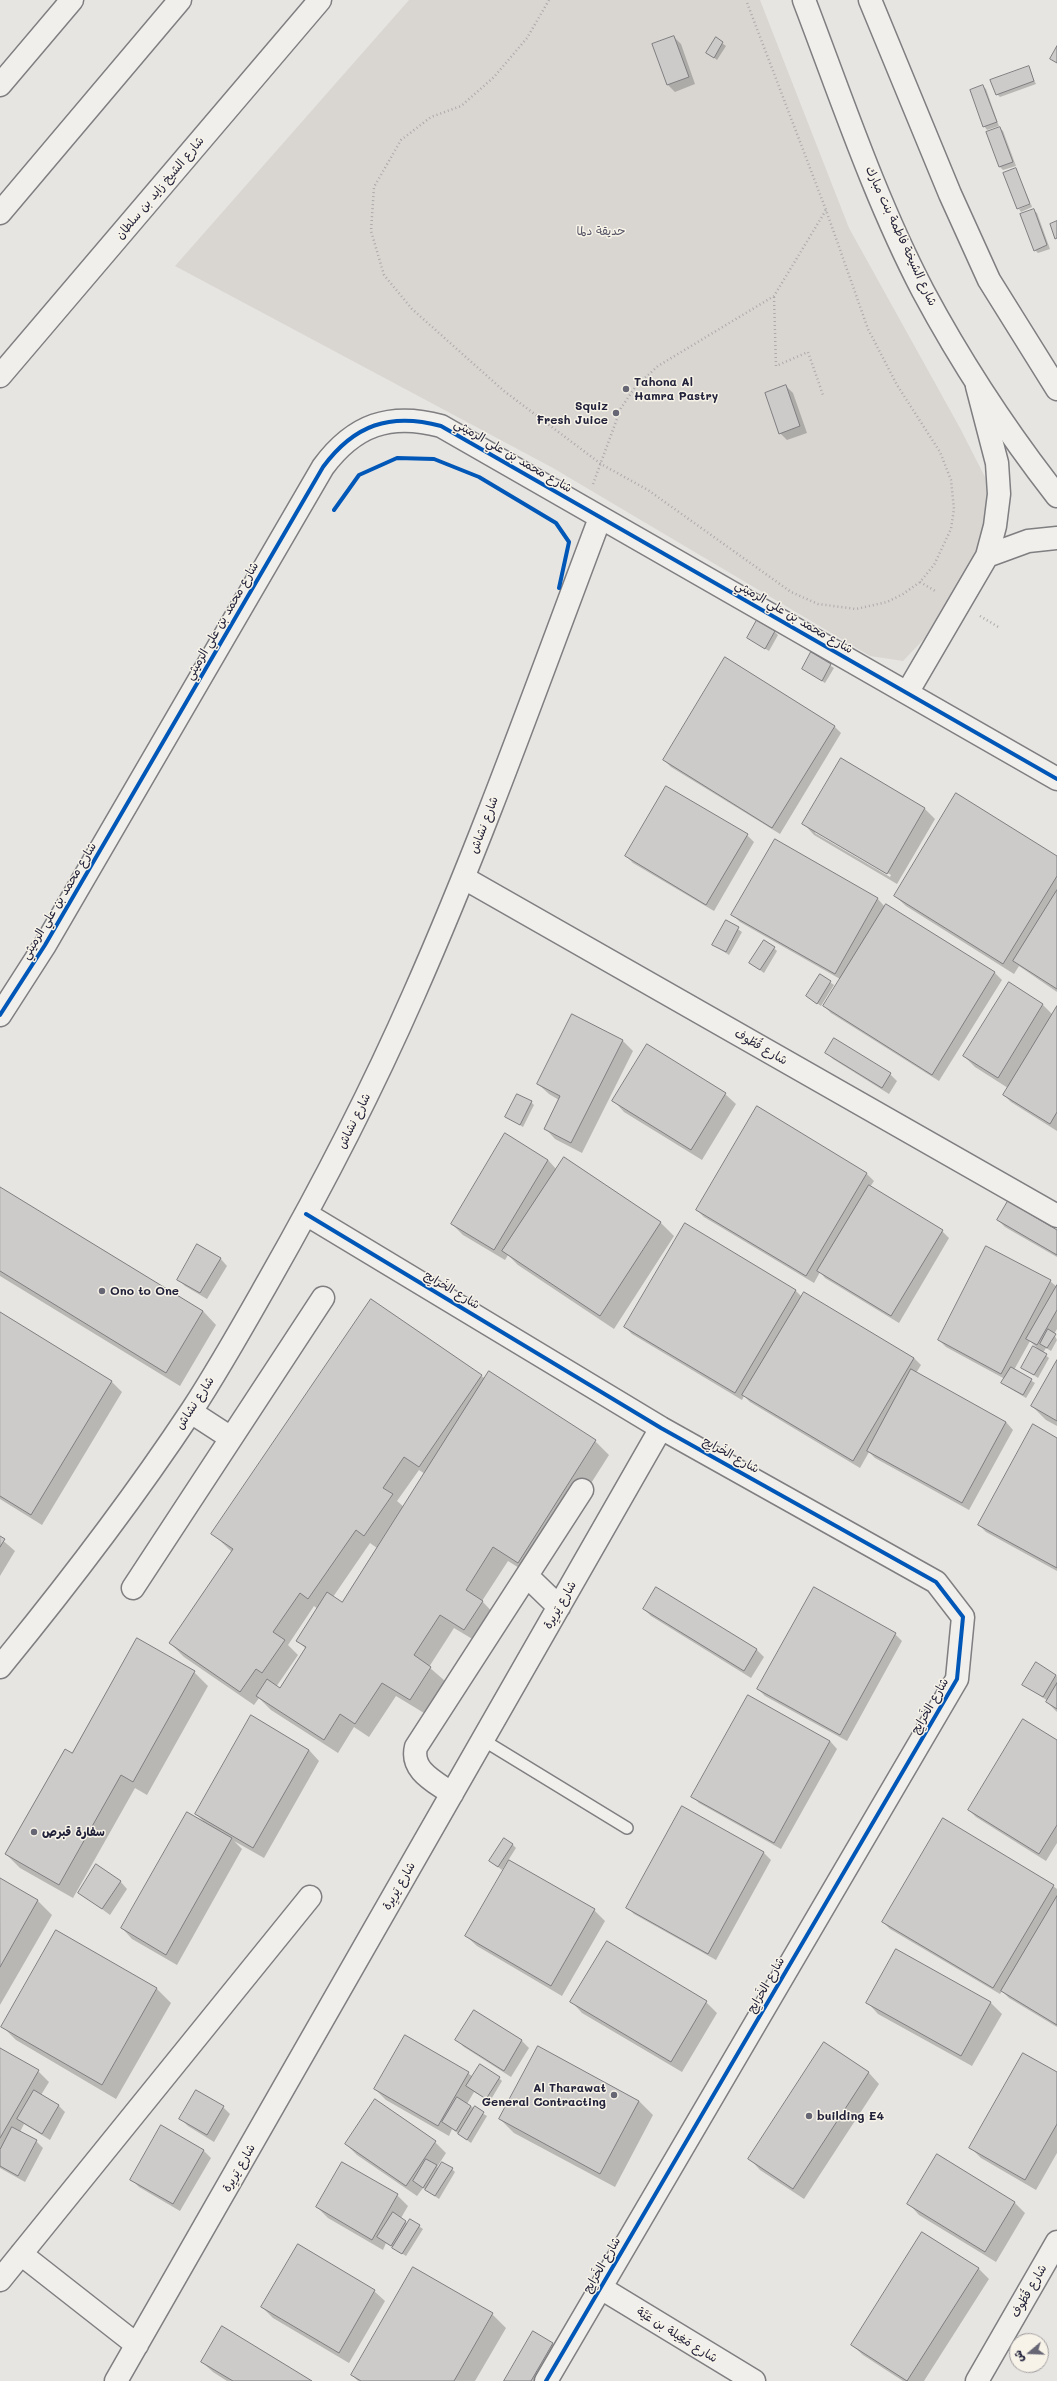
<!DOCTYPE html>
<meta charset="utf-8">
<style>
body{margin:0}
#map{position:relative;width:1057px;height:2381px;overflow:hidden;background:#e7e5e1;font-family:Mali,"Playpen Sans Arabic",sans-serif}
canvas{display:block}
.north{position:absolute;left:1009px;top:2333px;width:40px;height:40px;box-sizing:border-box;background:#f7f3e8;border:1px solid #a29fa3;border-radius:50%;rotate:251deg;font-size:11px;font-weight:700;line-height:16px;text-align:center;color:#22223b}
.north::after{content:'';display:block;margin:auto;width:14px;height:18px;background:#676675;clip-path:polygon(50% 0,100% 100%,50% 72%,0 100%)}
</style>
<div id="map">
<canvas width="1057" height="2381"></canvas>
<div class="north">ش</div>
</div>
<script>
const context = document.querySelector('canvas').getContext('2d');
context.lineJoin = 'round';
function fill(path, color) {
  context.fillStyle = color;
  context.fill(path, 'evenodd');
}
function stroke(path, color, width, dash) {
  context.strokeStyle = color;
  context.lineWidth = width;
  context.lineCap = dash ? 'butt' : 'round';
  context.setLineDash(dash || []);
  context.stroke(path);
}
function label(font, color, halo, rows, align = 'center') {
  context.font = font + ' Mali,"Playpen Sans Arabic",sans-serif';
  context.lineWidth = 3;
  context.setLineDash([]);
  context.textBaseline = 'middle';
  context.strokeStyle = halo;
  context.fillStyle = color;
  for (const [text, x, y, turn = 0] of rows) {
    context.save();
    context.translate(x, y);
    context.rotate((+turn || 0) * Math.PI / 180);
    context.textAlign = isNaN(turn) ? turn : align;
    if (halo) context.strokeText(text, 0, 0);
    context.fillText(text, 0, 0);
    context.restore();
  }
}
const green = new Path2D(`
 M 409,0 L 760,0 L 849,228 L 960,428 L 985,477 L 991,510 L 984,541 L 924,639 L 903,661 L 870,656 L 553,468 L 175,266 Z`);
const shadow = new Path2D(`
 M 674,37 L 681,44 L 695,84 L 675,92 L 668,85 Z
 M 716,39 L 726,46 L 717,60 L 708,53 Z
 M 1028,68 L 1036,84 L 1000,97 L 997,94 Z
 M 983,86 L 986,89 L 999,126 L 987,130 L 984,126 Z
 M 1000,128 L 1003,131 L 1016,166 L 1003,170 L 1000,167 Z
 M 1015,169 L 1030,202 L 1018,207 Z
 M 1031,204 L 1032,207 L 1021,212 L 1019,209 Z
 M 1033,210 L 1037,213 L 1050,249 L 1038,253 L 1035,250 Z
 M 786,386 L 793,393 L 807,433 L 787,440 L 780,433 Z
 M 775,632 L 778,635 L 769,651 L 748,638 Z
 M 811,653 L 834,668 L 825,683 L 803,669 Z
 M 834,726 L 841,733 L 780,834 L 671,767 L 664,760 Z
 M 667,787 L 747,835 L 754,842 L 714,911 L 633,863 L 626,856 Z
 M 924,808 L 935,819 L 897,884 L 814,835 L 804,824 ZM 815,830 L 891,875 L 890,877 L 815,833 Z
 M 1057,857 L 1057,992 L 1019,966 L 1014,974 L 906,906 L 895,896 Z
 M 877,898 L 885,907 L 886,905 L 995,973 L 1002,980 L 939,1081 L 831,1013 L 824,1006 L 840,979 L 740,922 L 733,915 Z
 M 726,921 L 742,932 L 729,955 L 714,945 Z
 M 774,948 L 777,951 L 764,973 L 750,963 Z
 M 820,975 L 834,985 L 821,1006 L 807,996 Z
 M 1009,984 L 1043,1005 L 1053,1015 L 1057,1007 L 1057,1131 L 1011,1102 L 1004,1095 L 1008,1088 L 975,1067 L 964,1056 Z
 M 622,1040 L 633,1051 L 582,1153 L 555,1139 L 545,1128 L 559,1100 L 549,1094 L 538,1084 Z
 M 826,1052 L 890,1074 L 897,1081 L 889,1094 L 833,1059 Z
 M 725,1094 L 736,1104 L 702,1160 L 624,1112 L 614,1101 Z
 M 531,1102 L 534,1105 L 523,1127 L 507,1117 Z
 M 757,1108 L 867,1174 L 874,1181 L 870,1187 L 942,1231 L 949,1238 L 899,1323 L 825,1278 L 820,1272 L 814,1283 L 704,1217 L 697,1210 Z
 M 548,1160 L 557,1170 L 660,1222 L 674,1236 L 614,1329 L 518,1265 L 508,1255 L 505,1260 L 463,1235 L 452,1224 Z
 M 0,1188 L 203,1311 L 216,1325 L 180,1386 L 0,1276 Z
 M 998,1220 L 1057,1231 L 1057,1257 L 1005,1227 Z
 M 220,1258 L 227,1266 L 207,1299 L 185,1286 L 178,1279 Z
 M 1050,1281 L 1057,1287 L 1057,1329 L 1054,1334 L 1057,1340 L 1051,1351 L 1046,1348 L 1043,1353 L 1049,1358 L 1038,1378 L 1022,1367 L 1038,1349 L 1030,1341 L 1014,1370 L 1035,1383 L 1026,1398 L 1006,1386 L 1002,1383 L 1005,1379 L 946,1347 L 939,1340 Z
 M 795,1290 L 802,1297 L 914,1358 L 921,1365 L 916,1373 L 1006,1422 L 1013,1430 L 969,1510 L 875,1458 L 869,1452 L 860,1468 L 750,1402 L 744,1396 L 742,1400 L 632,1334 L 625,1327 Z
 M 0,1314 L 111,1381 L 122,1392 L 42,1525 L 0,1499 Z
 M 1057,1362 L 1057,1426 L 1046,1420 L 1032,1406 Z
 M 481,1376 L 595,1441 L 609,1455 L 532,1576 L 508,1561 L 482,1601 L 496,1616 L 479,1643 L 454,1628 L 429,1667 L 445,1681 L 424,1713 L 396,1696 L 369,1737 L 354,1727 L 338,1753 L 271,1710 L 259,1698 L 254,1705 L 184,1657 L 170,1643 L 232,1552 L 213,1534 ZM 419,1470 L 425,1474 L 404,1507 L 397,1501 ZM 370,1543 L 377,1548 L 342,1604 L 333,1597 ZM 314,1606 L 318,1609 L 298,1641 L 306,1649 L 280,1689 L 276,1687 L 298,1655 L 288,1645 Z
 M 1057,1439 L 1057,1571 L 986,1532 L 979,1525 Z
 M 0,1538 L 15,1551 L 0,1576 Z
 M 657,1588 L 757,1650 L 764,1657 L 751,1678 L 651,1616 L 644,1609 Z
 M 895,1634 L 902,1641 L 847,1741 L 765,1696 L 758,1689 Z
 M 138,1640 L 194,1672 L 208,1686 L 147,1795 L 135,1788 L 73,1898 L 20,1868 L 6,1854 L 72,1754 Z
 M 1056,1675 L 1057,1677 L 1057,1712 L 1047,1702 L 1048,1701 L 1024,1685 Z
 M 251,1717 L 309,1750 L 319,1761 L 264,1858 L 234,1841 L 242,1849 L 177,1965 L 132,1939 L 122,1928 L 204,1822 L 196,1814 Z
 M 830,1741 L 837,1749 L 781,1849 L 699,1803 L 692,1796 Z
 M 1057,1741 L 1057,1843 L 1046,1861 L 976,1817 L 969,1810 Z
 M 682,1807 L 764,1853 L 771,1860 L 716,1960 L 634,1914 L 627,1907 Z
 M 512,1844 L 516,1848 L 502,1870 L 490,1861 Z
 M 0,1879 L 38,1901 L 52,1915 L 0,2005 Z
 M 120,1881 L 127,1889 L 110,1915 L 79,1892 Z
 M 1053,1886 L 1057,1889 L 1057,2027 L 1009,1998 L 1002,1991 L 1000,1994 L 890,1929 L 883,1922 Z
 M 594,1910 L 605,1921 L 562,1996 L 477,1946 L 466,1936 Z
 M 57,1931 L 157,1989 L 171,2003 L 116,2099 L 16,2040 L 2,2026 Z
 M 897,1950 L 991,2003 L 1002,2014 L 972,2066 L 878,2014 L 868,2003 Z
 M 572,2002 L 706,2002 L 717,2013 L 682,2072 L 582,2013 Z
 M 474,2012 L 522,2041 L 529,2048 L 511,2077 L 464,2047 L 457,2040 Z
 M 825,2044 L 869,2073 L 879,2084 L 804,2199 L 760,2170 L 750,2159 Z
 M 538,2047 L 639,2101 L 653,2115 L 615,2187 L 514,2133 L 500,2119 Z
 M 0,2049 L 38,2071 L 49,2082 L 41,2095 L 58,2105 L 65,2112 L 50,2140 L 24,2124 L 20,2132 L 36,2141 L 43,2148 L 25,2182 L 0,2168 Z
 M 468,2073 L 473,2077 L 499,2078 L 502,2081 L 490,2101 L 474,2092 L 467,2104 L 487,2116 L 471,2143 L 452,2129 L 449,2136 L 386,2100 L 375,2089 Z
 M 1057,2074 L 1057,2153 L 1036,2190 L 981,2158 L 971,2148 Z
 M 375,2101 L 435,2142 L 446,2153 L 437,2167 L 439,2169 L 452,2169 L 455,2172 L 439,2199 L 423,2188 L 417,2196 L 357,2155 L 346,2144 Z
 M 223,2107 L 230,2114 L 214,2142 L 188,2126 L 181,2119 Z
 M 204,2151 L 211,2158 L 180,2211 L 139,2187 L 132,2180 Z
 M 937,2156 L 1015,2203 L 1025,2213 L 996,2262 L 919,2215 L 909,2204 Z
 M 397,2195 L 408,2206 L 401,2218 L 408,2224 L 410,2220 L 423,2229 L 406,2256 L 386,2243 L 383,2250 L 328,2218 L 317,2207 Z
 M 978,2268 L 989,2279 L 924,2381 L 903,2381 L 863,2355 L 852,2345 Z
 M 374,2291 L 385,2301 L 349,2363 L 273,2318 L 262,2307 Z
 M 492,2314 L 506,2328 L 475,2381 L 358,2381 L 352,2375 Z
 M 552,2343 L 559,2350 L 542,2381 L 505,2381 Z
 M 202,2362 L 311,2381 L 227,2381 L 213,2372 Z`);
const building = new Path2D(`
 M 674,36 L 689,77 L 667,85 L 652,44 Z
 M 716,37 L 723,42 L 714,58 L 706,53 Z
 M 1057,46 L 1057,63 L 1050,59 Z
 M 1029,66 L 1034,81 L 996,95 L 990,80 Z
 M 983,85 L 997,122 L 983,127 L 970,90 Z
 M 1000,127 L 1013,162 L 999,167 L 986,132 Z
 M 1016,168 L 1030,204 L 1017,209 L 1003,173 Z
 M 1034,209 L 1047,245 L 1034,251 L 1020,214 Z
 M 1057,221 L 1057,238 L 1055,239 L 1050,224 Z
 M 786,385 L 800,426 L 779,434 L 765,393 Z
 M 757,620 L 775,631 L 765,649 L 747,638 Z
 M 811,652 L 831,664 L 822,681 L 802,669 Z
 M 725,657 L 835,726 L 772,828 L 663,760 Z
 M 841,758 L 925,808 L 887,874 L 802,824 Z
 M 666,786 L 748,834 L 706,905 L 625,856 Z
 M 956,793 L 1057,856 L 1057,876 L 1003,964 L 894,896 Z
 M 775,839 L 878,898 L 835,974 L 731,915 Z
 M 1057,890 L 1057,989 L 1013,961 Z
 M 886,904 L 995,972 L 932,1075 L 823,1006 Z
 M 726,920 L 739,927 L 726,952 L 712,945 Z
 M 764,940 L 775,947 L 760,970 L 749,963 Z
 M 820,974 L 831,981 L 817,1004 L 806,996 Z
 M 1009,982 L 1043,1004 L 998,1078 L 963,1056 Z
 M 1057,1006 L 1057,1112 L 1050,1124 L 1003,1095 Z
 M 572,1014 L 623,1040 L 571,1143 L 544,1129 L 560,1096 L 537,1084 Z
 M 834,1038 L 891,1073 L 882,1088 L 825,1053 Z
 M 647,1044 L 726,1093 L 691,1150 L 612,1101 Z
 M 517,1094 L 532,1101 L 520,1125 L 505,1117 Z
 M 757,1106 L 867,1173 L 806,1276 L 696,1210 Z
 M 505,1133 L 548,1160 L 494,1250 L 451,1224 Z
 M 564,1157 L 661,1222 L 600,1316 L 502,1251 Z
 M 869,1185 L 943,1230 L 891,1316 L 817,1271 Z
 M 0,1187 L 203,1311 L 166,1373 L 0,1271 Z
 M 1008,1201 L 1057,1230 L 1057,1255 L 997,1220 Z
 M 685,1223 L 796,1290 L 735,1393 L 624,1327 Z
 M 197,1244 L 221,1258 L 200,1293 L 177,1280 Z
 M 986,1246 L 1051,1280 L 1001,1374 L 938,1340 Z
 M 1057,1285 L 1057,1310 L 1037,1345 L 1026,1339 Z
 M 804,1292 L 914,1358 L 853,1461 L 742,1395 Z
 M 371,1299 L 482,1375 L 419,1467 L 404,1457 L 383,1488 L 393,1494 L 364,1536 L 356,1530 L 308,1599 L 300,1593 L 273,1632 L 285,1640 L 262,1673 L 256,1669 L 240,1692 L 169,1643 L 233,1549 L 211,1534 Z
 M 0,1312 L 112,1381 L 31,1515 L 0,1496 Z
 M 1048,1329 L 1056,1334 L 1047,1348 L 1040,1344 Z
 M 1033,1346 L 1047,1354 L 1034,1375 L 1021,1368 Z
 M 1057,1360 L 1057,1421 L 1031,1406 Z
 M 1011,1367 L 1032,1379 L 1023,1395 L 1001,1383 Z
 M 911,1369 L 1006,1422 L 962,1503 L 867,1451 Z
 M 489,1371 L 596,1440 L 518,1563 L 493,1547 L 466,1590 L 483,1601 L 464,1630 L 440,1615 L 414,1655 L 431,1667 L 410,1700 L 382,1683 L 355,1724 L 340,1714 L 324,1740 L 256,1696 L 267,1679 L 280,1688 L 306,1647 L 296,1641 L 327,1592 L 342,1602 Z
 M 1033,1424 L 1057,1438 L 1057,1568 L 978,1525 Z
 M 0,1536 L 5,1539 L 0,1547 Z
 M 656,1587 L 757,1649 L 744,1671 L 643,1609 Z
 M 814,1587 L 896,1633 L 840,1735 L 757,1689 Z
 M 137,1638 L 195,1671 L 133,1782 L 121,1775 L 59,1885 L 5,1854 L 65,1749 L 72,1753 Z
 M 1036,1662 L 1056,1675 L 1043,1697 L 1022,1685 Z
 M 1057,1683 L 1057,1709 L 1046,1702 Z
 M 748,1695 L 830,1741 L 774,1843 L 691,1797 Z
 M 251,1715 L 309,1750 L 253,1848 L 195,1814 Z
 M 1023,1719 L 1057,1740 L 1057,1825 L 1039,1854 L 968,1810 Z
 M 682,1806 L 764,1852 L 708,1954 L 626,1908 Z
 M 187,1812 L 232,1838 L 166,1955 L 121,1928 Z
 M 943,1818 L 1054,1885 L 993,1988 L 882,1922 Z
 M 504,1838 L 513,1844 L 498,1867 L 489,1861 Z
 M 509,1860 L 595,1909 L 551,1986 L 465,1936 Z
 M 96,1864 L 121,1881 L 102,1909 L 78,1893 Z
 M 0,1878 L 38,1900 L 0,1967 Z
 M 1057,1896 L 1057,2025 L 1001,1991 Z
 M 56,1930 L 157,1988 L 102,2085 L 1,2027 Z
 M 607,1941 L 707,2001 L 671,2062 L 570,2002 Z
 M 896,1949 L 991,2002 L 961,2056 L 866,2003 Z
 M 474,2010 L 522,2040 L 504,2071 L 455,2040 Z
 M 405,2035 L 469,2072 L 438,2126 L 374,2089 Z
 M 824,2042 L 869,2072 L 793,2189 L 748,2159 Z
 M 538,2046 L 639,2101 L 600,2174 L 499,2119 Z
 M 0,2048 L 39,2070 L 0,2138 Z
 M 1023,2053 L 1057,2072 L 1057,2124 L 1025,2180 L 969,2148 Z
 M 480,2064 L 500,2077 L 486,2099 L 466,2086 Z
 M 34,2090 L 59,2105 L 42,2134 L 17,2119 Z
 M 196,2090 L 224,2106 L 207,2135 L 179,2119 Z
 M 457,2097 L 471,2106 L 456,2131 L 442,2122 Z
 M 375,2099 L 436,2141 L 406,2186 L 345,2144 Z
 M 475,2106 L 484,2112 L 467,2140 L 458,2134 Z
 M 161,2125 L 204,2150 L 173,2204 L 130,2180 Z
 M 12,2127 L 37,2140 L 18,2176 L 0,2166 L 0,2150 Z
 M 937,2154 L 1015,2202 L 985,2252 L 907,2204 Z
 M 426,2159 L 437,2165 L 423,2188 L 413,2181 Z
 M 342,2162 L 398,2194 L 372,2240 L 316,2207 Z
 M 442,2162 L 453,2168 L 435,2196 L 425,2190 Z
 M 393,2212 L 406,2221 L 391,2246 L 377,2237 Z
 M 410,2219 L 420,2225 L 402,2254 L 392,2248 Z
 M 922,2232 L 979,2268 L 907,2381 L 851,2345 Z
 M 298,2244 L 375,2290 L 339,2353 L 261,2307 Z
 M 413,2267 L 493,2313 L 454,2381 L 361,2381 L 351,2375 Z
 M 222,2326 L 312,2381 L 233,2381 L 201,2362 Z
 M 533,2331 L 553,2343 L 531,2381 L 504,2381 Z`);
const path = new Path2D(`
 M 549,0 L 527,38 L 494,77 L 461,106 L 431,117 L 401,140 L 374,187 L 371,231 L 384,275 L 412,309 L 504,391 L 601,464 L 648,490 L 791,592 L 818,604 L 856,609 L 887,602 L 903,594 L 920,582 L 934,565 L 951,529 L 954,509 L 951,480 L 940,452 L 897,385 L 868,329 L 826,210 L 746,0
 M 774,297 L 776,366 L 808,352 L 823,395
 M 593,484 L 621,408 L 636,386 L 658,366 L 774,296 L 826,210
 M 920,582 L 937,592
 M 980,616 L 1000,628`);
const service = new Path2D(`
 M 483,1740 L 627,1828`);
const minor = new Path2D(`
 M 987,556 L 1028,541 L 1057,538
 M 907,693 L 987,556 L 995,526 L 999,494 L 997,463 L 977,386
 M 464,878 L 1057,1216
 M 0,1015 L 45,945 L 323,467 C 354,425 390,412 441,426 L 1057,779
 M 306,1214 L 661,1428 L 936,1582 L 963,1617 L 957,1679 L 546,2381
 M 191,1412 L 231,1438
 M 527,1576 L 559,1607
 M 133,1588 L 323,1298
 M 0,1667 C 68,1584 133,1499 192,1410 C 220,1367 244,1324 269,1280 C 322,1187 371,1092 414,994 C 483,838 540,677 600,518
 M 452,1794 C 436,1782 410,1771 416,1747 L 582,1490
 M 21,2254 L 137,2345
 M 0,2280 L 310,1897
 M 601,2288 L 754,2381
 M 116,2381 L 661,1428
 M 977,2381 L 1057,2242`);
const secondary = new Path2D(`
 M 804,0 C 841,97 875,199 923,291 C 961,362 1007,432 1057,496
 M 870,0 L 950,194 L 989,280 L 1057,389`);
const primary = new Path2D(`
 M 0,376 L 320,0`);
const trunk = new Path2D(`
 M 0,85 L 72,0
 M 0,213 L 180,0`);
const cycleway = new Path2D(`
 M 334,510 L 359,475 L 397,458 L 434,459 L 479,477 L 556,523 L 569,542 L 559,588
 M 0,1015 L 45,945 L 323,467 C 354,425 390,412 441,426 L 1057,779
 M 306,1214 L 661,1428 L 936,1582 L 963,1617 L 957,1679 L 546,2381`);
const markers = [
 [626,389,4,"#676675"],
 [616,413,4,"#676675"],
 [102,1291,4,"#676675"],
 [34,1832,4,"#676675"],
 [614,2095,4,"#676675"],
 [809,2116,4,"#676675"]
];
const streetNames = [
 ["شارع الشيخ زايد بن سلطان",160,188,-50],
 ["شارع الشيخة فاطمة بنت مبارك",901,236,65],
 ["شارع محمد بن علي الرميثي",513,456,30],
 ["شارع محمد بن علي الرميثي",794,617,30],
 ["شارع محمد بن علي الرميثي",222,621,-60],
 ["شارع نشاش",484,825,-69],
 ["شارع محمد بن علي الرميثي",59,901,-59],
 ["شارع قُطُوف",761,1047,30],
 ["شارع نشاش",354,1121,-64],
 ["شارع الخَرايِج",452,1290,31],
 ["شارع نشاش",195,1403,-57],
 ["شارع الخَرايِج",731,1455,29],
 ["شارع يَريِرة",560,1605,-60],
 ["شارع الخَرايِج",930,1706,-60],
 ["شارع يَريِرة",399,1886,-60],
 ["شارع الخَرايِج",766,1985,-60],
 ["شارع يَريِرة",239,2168,-60],
 ["شارع الخَرايِج",602,2265,-60],
 ["شارع قُطُوف",1029,2291,-60],
 ["شارع مَغِيلة بن عَيَّة",677,2335,32]
];
const parkNames = [
 ["حديقة دلما",601,231]
];
const poiNames = [
 ["Tahona Al",634,382],
 ["Hamra Pastry",634,396],
 ["Squiz",608,406,"right"],
 ["Fresh Juice",608,420,"right"],
 ["Ono to One",110,1291],
 ["سفارة قبرص",42,1832],
 ["Al Tharawat",606,2088,"right"],
 ["General Contracting",606,2102,"right"],
 ["building E4",817,2116]
];
fill(green, '#d9d6d2');
fill(shadow, '#0003');
fill(building, '#cdcbc9');
stroke(building, '#7f7e81', 1);
stroke(service, '#7f7e81', 14);
stroke(minor, '#7f7e81', 25);
stroke(secondary, '#7f7e81', 25);
stroke(primary, '#7f7e81', 25);
stroke(trunk, '#7f7e81', 25);
stroke(path, '#acaaab', 2.5, [1, 3]);
stroke(service, '#f0efeb', 11);
stroke(minor, '#f0efeb', 22);
stroke(secondary, '#f0efeb', 22);
stroke(primary, '#f0efeb', 22);
stroke(trunk, '#f0efeb', 22);
stroke(cycleway, '#0057b8', 4);
for (const [x, y, r, color] of markers) {
  const dot = new Path2D();
  dot.arc(x, y, r, 0, 2 * Math.PI);
  context.fillStyle = color;
  context.fill(dot);
  stroke(dot, '#f7f3e8', 1.5);
}
label('12px', '#22223b', '#f7f3e8', streetNames);
label('12px', '#555465', '#f7f3e8', parkNames);
label('bold 12px', '#22223b', '#f7f3e8', poiNames, 'left');
</script>
